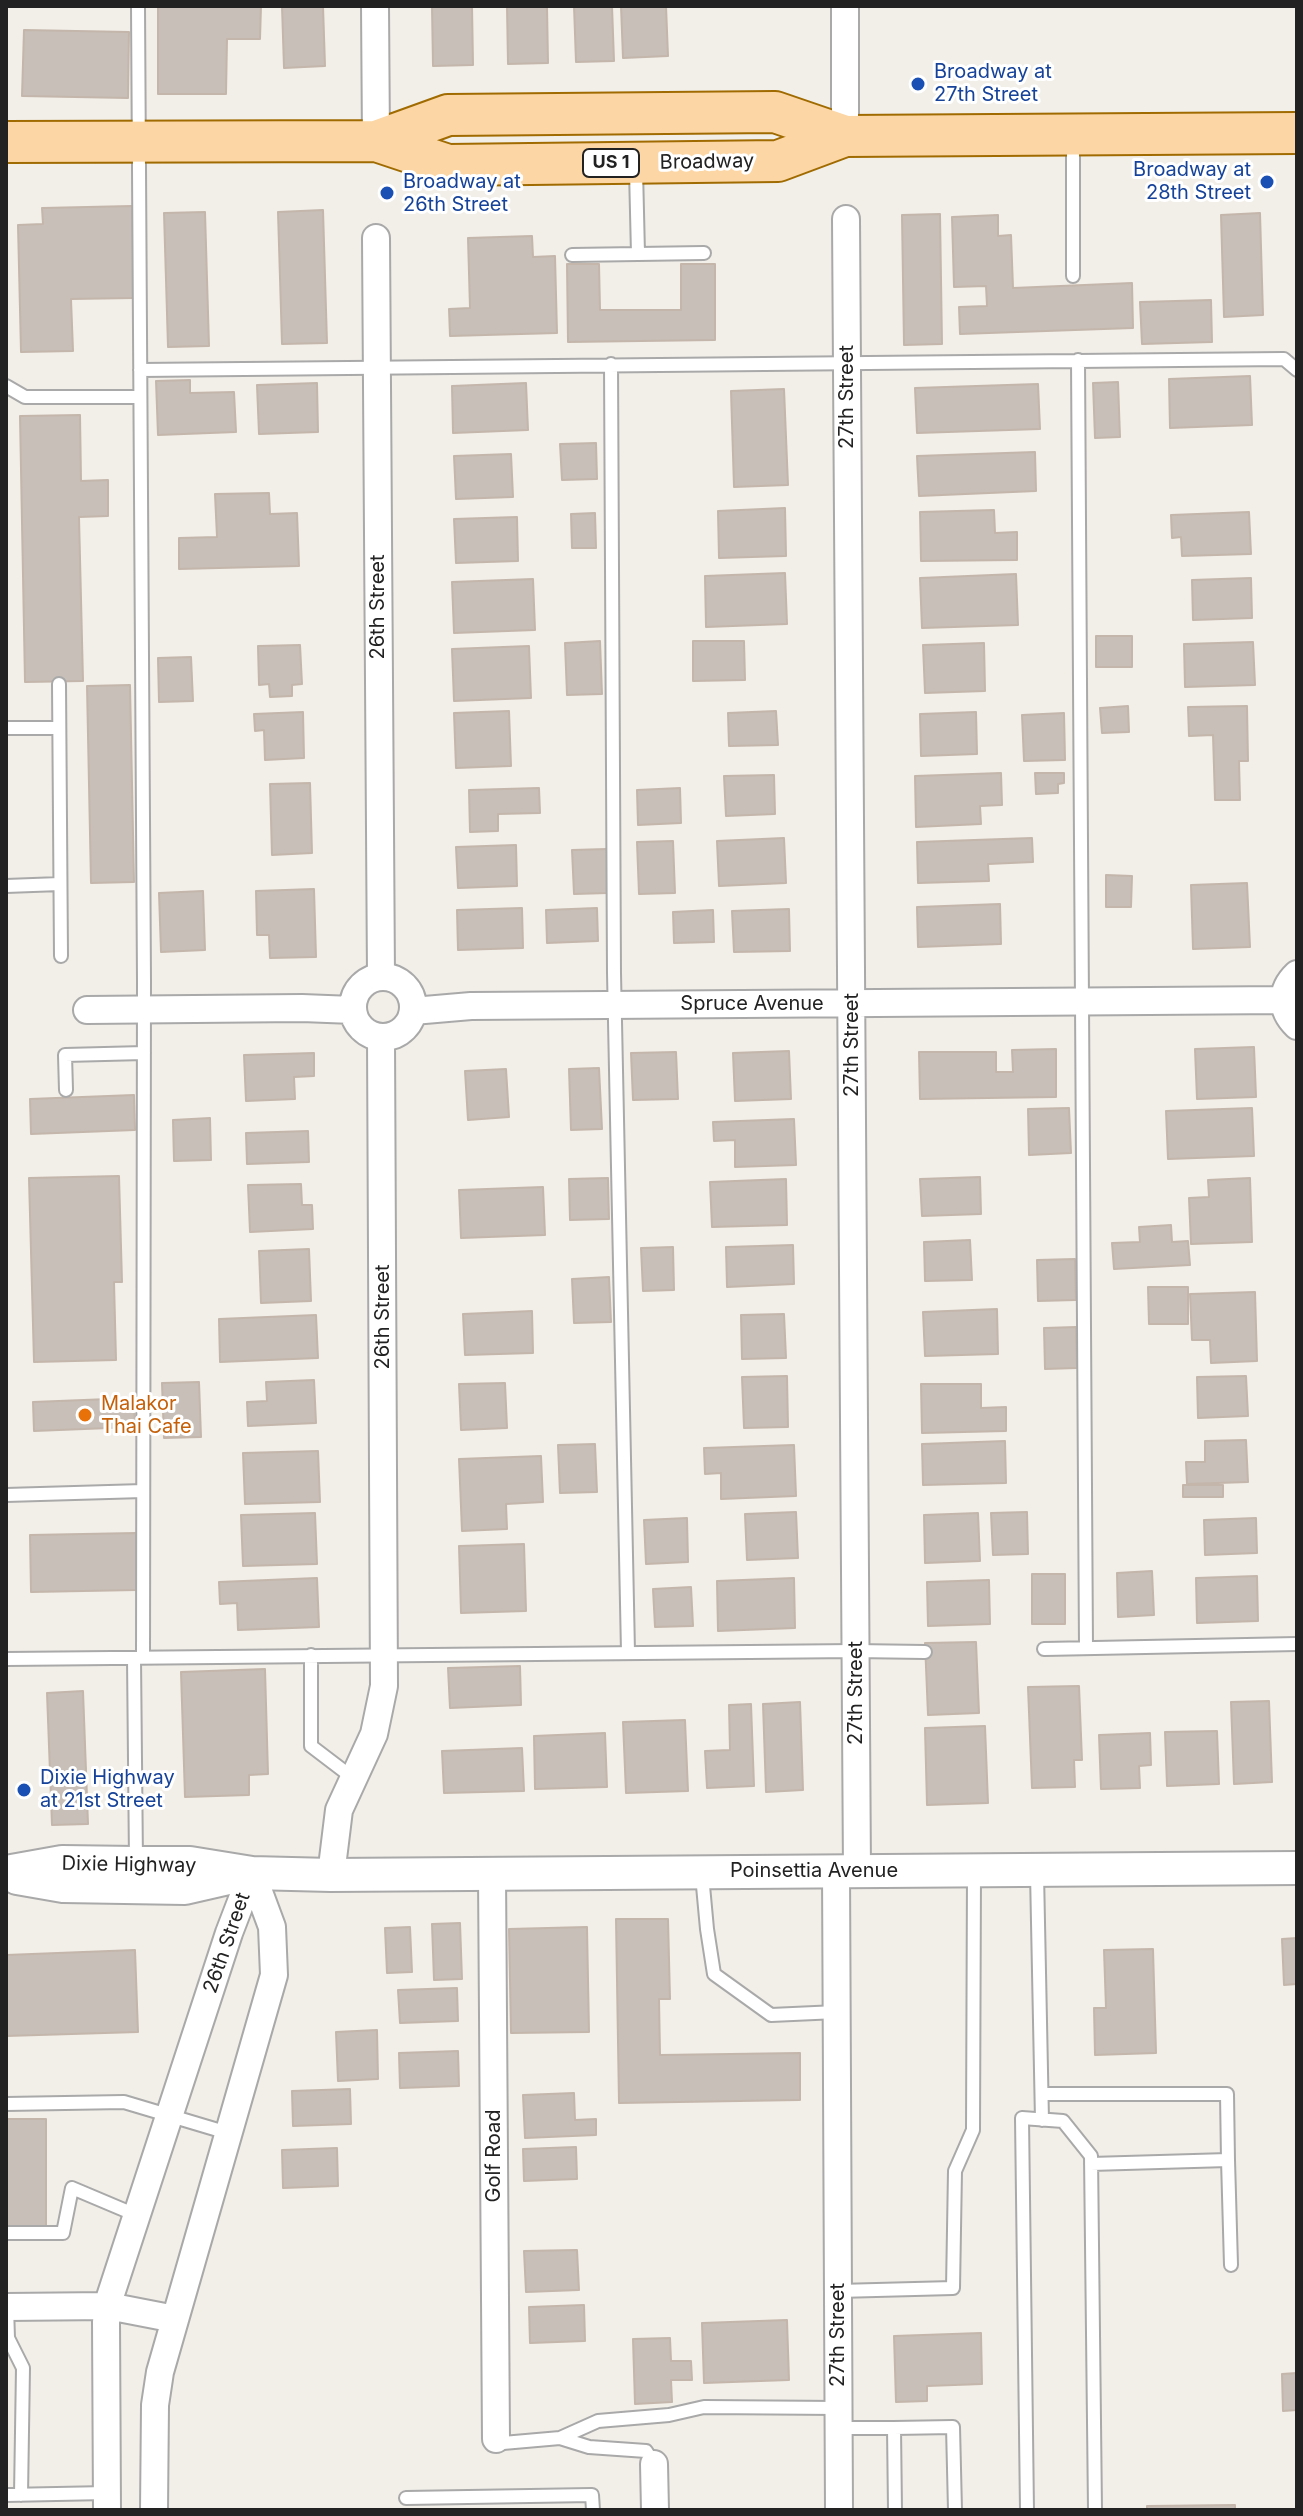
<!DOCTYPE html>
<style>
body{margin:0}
#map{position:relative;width:1303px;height:2516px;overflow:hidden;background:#f2efe9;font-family:Inter,sans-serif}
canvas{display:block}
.frame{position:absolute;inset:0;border:8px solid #222;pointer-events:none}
</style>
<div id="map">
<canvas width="1303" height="2516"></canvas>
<div class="frame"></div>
</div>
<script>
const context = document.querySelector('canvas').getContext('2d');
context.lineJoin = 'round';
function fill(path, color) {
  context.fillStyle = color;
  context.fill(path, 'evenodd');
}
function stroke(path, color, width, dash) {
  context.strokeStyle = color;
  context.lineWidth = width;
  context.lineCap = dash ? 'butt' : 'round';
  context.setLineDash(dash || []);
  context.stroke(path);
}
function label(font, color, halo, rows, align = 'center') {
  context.font = font + ' Inter,sans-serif';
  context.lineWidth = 6;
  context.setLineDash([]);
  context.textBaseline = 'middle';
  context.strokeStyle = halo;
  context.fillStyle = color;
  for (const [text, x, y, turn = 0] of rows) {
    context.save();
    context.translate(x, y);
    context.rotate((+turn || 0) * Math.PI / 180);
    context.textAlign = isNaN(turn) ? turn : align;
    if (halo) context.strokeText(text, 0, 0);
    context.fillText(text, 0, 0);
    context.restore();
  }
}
const building = new Path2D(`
 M 158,6 L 261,6 L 260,39 L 227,39 L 226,94 L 158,94 Z
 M 282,6 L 323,6 L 325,66 L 284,68 Z
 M 432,6 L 472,6 L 473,65 L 433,66 Z
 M 507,6 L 547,6 L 548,63 L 508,64 Z
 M 574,6 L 612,6 L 614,61 L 576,62 Z
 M 621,6 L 666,6 L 668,56 L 623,58 Z
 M 24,30 L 129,32 L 128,98 L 22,96 Z
 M 132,206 L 134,298 L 71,299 L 73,351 L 21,352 L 18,225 L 43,224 L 42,208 Z
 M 323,210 L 327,343 L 282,344 L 278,212 Z
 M 205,212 L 209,346 L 168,347 L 164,213 Z
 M 1260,213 L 1263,315 L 1224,317 L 1221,215 Z
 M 940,214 L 942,344 L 904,345 L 902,215 Z
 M 998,215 L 998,236 L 1011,235 L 1013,288 L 1132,283 L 1133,328 L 960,334 L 959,307 L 987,306 L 986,286 L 954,287 L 952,217 Z
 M 532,236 L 533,257 L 555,256 L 557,333 L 450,336 L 449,309 L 470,308 L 468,238 Z
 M 567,264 L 599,264 L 600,310 L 681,310 L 681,264 L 715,264 L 715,340 L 568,342 Z
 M 1211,300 L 1212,342 L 1142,344 L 1140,302 Z
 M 1250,376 L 1252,425 L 1170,428 L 1169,379 Z
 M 190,380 L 190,393 L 234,392 L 236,432 L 158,435 L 156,381 Z
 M 1118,382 L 1120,437 L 1095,438 L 1093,383 Z
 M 317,383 L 318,432 L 259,434 L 257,385 Z
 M 526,383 L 528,430 L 453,433 L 452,386 Z
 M 1038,384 L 1040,429 L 917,433 L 915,388 Z
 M 784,389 L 788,485 L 734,487 L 731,391 Z
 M 80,415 L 81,481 L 108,480 L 108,516 L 79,517 L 83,681 L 25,682 L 20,416 Z
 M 596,443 L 597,479 L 562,480 L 560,444 Z
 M 1035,452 L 1036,491 L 919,496 L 917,456 Z
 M 511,454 L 513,497 L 456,499 L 454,456 Z
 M 269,493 L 270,514 L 297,513 L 299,566 L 179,569 L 179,538 L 217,537 L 215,494 Z
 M 785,508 L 786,556 L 719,558 L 718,511 Z
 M 994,510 L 995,533 L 1017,532 L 1017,560 L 921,561 L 920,512 Z
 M 1249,512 L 1251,554 L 1182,556 L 1181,537 L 1172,538 L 1171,515 Z
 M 595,513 L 596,548 L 572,548 L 571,514 Z
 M 517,517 L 518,561 L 456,563 L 454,519 Z
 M 785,573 L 787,624 L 706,627 L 705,576 Z
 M 1016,574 L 1018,625 L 922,628 L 920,578 Z
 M 1251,578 L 1252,618 L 1193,620 L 1192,580 Z
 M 533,579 L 535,630 L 454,633 L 452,582 Z
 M 1096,636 L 1132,636 L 1132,667 L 1096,667 Z
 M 600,641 L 602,694 L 567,695 L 565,643 Z
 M 693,641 L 744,641 L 745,680 L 693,681 Z
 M 1253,642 L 1255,685 L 1185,687 L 1184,644 Z
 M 984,643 L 985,691 L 925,693 L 923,645 Z
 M 300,645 L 302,684 L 292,685 L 292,696 L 270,697 L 269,684 L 259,685 L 258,646 Z
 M 529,646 L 531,698 L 454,701 L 452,649 Z
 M 191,657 L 193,701 L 159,702 L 158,658 Z
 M 130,685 L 134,882 L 91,883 L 87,686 Z
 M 1128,706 L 1129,732 L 1102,733 L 1100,708 Z
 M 1247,706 L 1248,761 L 1239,761 L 1240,800 L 1215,800 L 1213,735 L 1189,736 L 1188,707 Z
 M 509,711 L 511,766 L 456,768 L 454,713 Z
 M 776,711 L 778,745 L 729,746 L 728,713 Z
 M 303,712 L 304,758 L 265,760 L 264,730 L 255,731 L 254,714 Z
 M 976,712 L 977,754 L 921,756 L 920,714 Z
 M 1064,713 L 1065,760 L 1024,761 L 1022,715 Z
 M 1001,773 L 1002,805 L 980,806 L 981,824 L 916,827 L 915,776 Z
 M 1035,773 L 1064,773 L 1064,783 L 1058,784 L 1058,793 L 1036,794 Z
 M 774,775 L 775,814 L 726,816 L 724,776 Z
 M 310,783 L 312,853 L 272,855 L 270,784 Z
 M 539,788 L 540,813 L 498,814 L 498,831 L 470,832 L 469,790 Z
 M 680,788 L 681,823 L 638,825 L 637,790 Z
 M 784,838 L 786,883 L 719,886 L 717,841 Z
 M 1032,838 L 1033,862 L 988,864 L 989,881 L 918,883 L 917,842 Z
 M 673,841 L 675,893 L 639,894 L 637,842 Z
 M 516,845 L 517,886 L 458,888 L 456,847 Z
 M 607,849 L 608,893 L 574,894 L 572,850 Z
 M 1106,875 L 1132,876 L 1131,907 L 1106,907 Z
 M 1247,883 L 1250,947 L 1193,949 L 1191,885 Z
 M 314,889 L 316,957 L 270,958 L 269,935 L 257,935 L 256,891 Z
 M 203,891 L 205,950 L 161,952 L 159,893 Z
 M 1000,904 L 1001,944 L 918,947 L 917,907 Z
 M 522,908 L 523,948 L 458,950 L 457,910 Z
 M 597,908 L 598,941 L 547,943 L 546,910 Z
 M 789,909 L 790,951 L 734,952 L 732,911 Z
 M 713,910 L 714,942 L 674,943 L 673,912 Z
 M 1254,1047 L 1256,1097 L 1197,1099 L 1195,1049 Z
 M 1056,1049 L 1056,1097 L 920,1099 L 919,1052 L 996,1052 L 996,1072 L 1013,1072 L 1012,1050 Z
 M 789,1051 L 791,1099 L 735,1101 L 733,1053 Z
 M 676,1052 L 678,1099 L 633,1100 L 631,1053 Z
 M 314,1053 L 314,1076 L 294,1077 L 295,1099 L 246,1101 L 244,1055 Z
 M 599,1068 L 602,1129 L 571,1130 L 569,1069 Z
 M 506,1069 L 509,1117 L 468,1120 L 465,1071 Z
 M 134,1095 L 135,1130 L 31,1134 L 30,1099 Z
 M 1069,1108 L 1071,1153 L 1029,1155 L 1028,1109 Z
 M 1252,1108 L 1254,1156 L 1168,1159 L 1166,1111 Z
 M 210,1118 L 211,1160 L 174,1161 L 173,1120 Z
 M 794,1119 L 796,1165 L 735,1167 L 735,1140 L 714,1141 L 713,1122 Z
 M 308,1131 L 309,1162 L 247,1164 L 246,1133 Z
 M 119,1176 L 122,1282 L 114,1282 L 116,1360 L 34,1362 L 29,1178 Z
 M 980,1177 L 981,1214 L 922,1216 L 920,1179 Z
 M 608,1178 L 609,1219 L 570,1220 L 569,1179 Z
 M 1250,1178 L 1252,1242 L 1191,1244 L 1189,1198 L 1209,1197 L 1208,1180 Z
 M 786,1179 L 787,1225 L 712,1227 L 710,1182 Z
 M 301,1184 L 302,1205 L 312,1205 L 313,1229 L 250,1232 L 248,1185 Z
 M 543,1187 L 545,1235 L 461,1238 L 459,1190 Z
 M 1171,1225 L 1172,1242 L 1188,1241 L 1190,1265 L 1114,1269 L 1112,1243 L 1140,1242 L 1139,1227 Z
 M 970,1240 L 972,1280 L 925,1281 L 924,1242 Z
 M 793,1245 L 794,1284 L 727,1287 L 726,1247 Z
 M 673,1247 L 674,1290 L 643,1291 L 641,1248 Z
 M 309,1249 L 311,1301 L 261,1303 L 259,1251 Z
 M 1075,1259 L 1076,1300 L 1038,1301 L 1037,1260 Z
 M 609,1277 L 611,1322 L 574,1323 L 572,1279 Z
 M 1148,1287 L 1188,1287 L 1188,1324 L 1149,1324 Z
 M 1255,1292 L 1257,1361 L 1211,1363 L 1210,1340 L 1192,1340 L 1190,1294 Z
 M 997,1309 L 998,1354 L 925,1356 L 923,1312 Z
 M 532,1311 L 533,1353 L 465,1355 L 463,1314 Z
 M 784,1314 L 786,1358 L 742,1359 L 741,1315 Z
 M 316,1315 L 318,1358 L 220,1362 L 219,1319 Z
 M 1076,1327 L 1077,1368 L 1045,1369 L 1044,1328 Z
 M 787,1376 L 788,1427 L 744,1428 L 742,1377 Z
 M 1246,1376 L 1248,1416 L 1198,1418 L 1197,1377 Z
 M 314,1380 L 316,1423 L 248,1426 L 247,1402 L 267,1401 L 266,1382 Z
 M 199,1382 L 201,1437 L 164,1438 L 162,1383 Z
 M 505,1383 L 507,1428 L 461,1430 L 459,1384 Z
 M 921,1384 L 981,1384 L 981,1408 L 1006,1407 L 1006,1431 L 922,1433 Z
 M 134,1398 L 135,1427 L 34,1431 L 33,1402 Z
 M 1246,1440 L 1248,1482 L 1187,1484 L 1186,1462 L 1205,1462 L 1205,1441 Z
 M 1005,1441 L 1006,1483 L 923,1485 L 922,1444 Z
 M 595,1444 L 597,1492 L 560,1493 L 558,1445 Z
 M 794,1445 L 796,1496 L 721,1499 L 721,1473 L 705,1474 L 704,1448 Z
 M 318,1451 L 320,1502 L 245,1504 L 243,1453 Z
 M 541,1456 L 543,1502 L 506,1504 L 507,1529 L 462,1531 L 459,1459 Z
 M 1183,1485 L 1223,1485 L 1223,1497 L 1183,1497 Z
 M 796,1512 L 798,1558 L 747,1560 L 745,1514 Z
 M 1027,1512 L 1028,1554 L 993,1555 L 991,1513 Z
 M 315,1513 L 317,1564 L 243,1566 L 241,1515 Z
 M 978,1513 L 980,1561 L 925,1563 L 924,1515 Z
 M 687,1518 L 688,1562 L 646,1564 L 644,1520 Z
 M 1256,1518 L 1257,1553 L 1205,1555 L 1204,1520 Z
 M 136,1533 L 137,1590 L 31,1592 L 30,1535 Z
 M 524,1544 L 526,1611 L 461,1613 L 459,1546 Z
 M 1152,1571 L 1154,1615 L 1118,1617 L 1117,1573 Z
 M 1032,1574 L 1065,1574 L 1065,1624 L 1032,1624 Z
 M 1257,1576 L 1258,1621 L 1197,1623 L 1196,1578 Z
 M 317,1578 L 319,1627 L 238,1630 L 237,1603 L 220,1604 L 219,1582 Z
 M 794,1578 L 795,1628 L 718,1631 L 717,1581 Z
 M 989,1580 L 990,1624 L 928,1626 L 927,1582 Z
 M 691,1587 L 693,1626 L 655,1627 L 653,1589 Z
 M 976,1642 L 979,1713 L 928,1715 L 925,1643 Z
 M 520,1666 L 521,1705 L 450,1708 L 448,1668 Z
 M 265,1669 L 268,1774 L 249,1775 L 249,1795 L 185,1797 L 181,1672 Z
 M 1079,1686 L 1082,1760 L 1074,1760 L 1075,1787 L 1032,1788 L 1028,1687 Z
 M 83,1691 L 88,1824 L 52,1825 L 47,1693 Z
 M 1269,1701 L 1272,1782 L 1234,1784 L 1231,1702 Z
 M 800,1702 L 803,1790 L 766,1792 L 763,1704 Z
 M 751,1704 L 754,1786 L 707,1788 L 705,1751 L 730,1750 L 729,1705 Z
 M 685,1720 L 688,1791 L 626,1793 L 623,1722 Z
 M 985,1726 L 988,1803 L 927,1805 L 925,1728 Z
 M 1217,1731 L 1219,1784 L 1167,1786 L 1165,1732 Z
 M 605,1733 L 607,1787 L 535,1789 L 534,1736 Z
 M 1150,1733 L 1151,1765 L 1139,1766 L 1140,1788 L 1101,1789 L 1099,1735 Z
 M 522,1748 L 524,1791 L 444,1793 L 442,1751 Z
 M 616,1919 L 668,1919 L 670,1999 L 659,1999 L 660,2055 L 800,2053 L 800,2100 L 619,2103 Z
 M 460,1923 L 462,1979 L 434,1980 L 432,1924 Z
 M 410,1927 L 412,1972 L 387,1973 L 385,1928 Z
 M 587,1927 L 589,2032 L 511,2033 L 509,1929 Z
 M 1297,1938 L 1297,1984 L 1284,1985 L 1282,1939 Z
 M 1153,1949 L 1156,2053 L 1095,2055 L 1094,2008 L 1106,2008 L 1104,1950 Z
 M 135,1950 L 138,2032 L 6,2036 L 6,1955 Z
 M 457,1988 L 458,2021 L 400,2023 L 398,1990 Z
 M 377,2030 L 378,2079 L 338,2081 L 336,2032 Z
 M 458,2051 L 459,2086 L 400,2088 L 399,2053 Z
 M 350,2089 L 351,2124 L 293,2126 L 292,2091 Z
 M 574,2093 L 575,2120 L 596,2119 L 596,2135 L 525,2138 L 523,2095 Z
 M 6,2119 L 46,2119 L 46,2230 L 6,2230 Z
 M 576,2147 L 577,2179 L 524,2181 L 523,2149 Z
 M 337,2148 L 338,2186 L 283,2188 L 282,2150 Z
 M 577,2250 L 579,2290 L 526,2292 L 524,2251 Z
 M 584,2305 L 585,2341 L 530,2343 L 529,2307 Z
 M 787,2320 L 789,2380 L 704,2383 L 702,2323 Z
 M 981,2333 L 982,2384 L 927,2386 L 927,2401 L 896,2402 L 894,2336 Z
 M 670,2338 L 671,2361 L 691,2361 L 692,2380 L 671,2380 L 672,2402 L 635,2404 L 633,2339 Z
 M 1297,2373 L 1297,2410 L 1283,2411 L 1282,2374 Z
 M 1235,2505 L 1235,2510 L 1147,2510 L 1147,2506 Z`);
const service = new Path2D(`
 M 138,6 L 144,980 L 143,1657
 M 636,170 L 638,254
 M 572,255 L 704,253
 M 1073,276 L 1073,140
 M 1078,360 L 1086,1647
 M 611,364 L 614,973 L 628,1652
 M 140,370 L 1284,359 L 1297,370
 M 6,386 L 25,397 L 140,397
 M 59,684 L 61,956
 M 6,728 L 59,728
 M 6,886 L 60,884
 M 66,1090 L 65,1055 L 144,1053
 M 6,1495 L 143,1491
 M 1044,1649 L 1297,1644
 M 311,1655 L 311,1746 L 353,1778
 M 134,1658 L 136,1862
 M 6,1659 L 855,1651 L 925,1652
 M 1037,1873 L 1042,2120
 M 702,1875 L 707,1929 L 714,1974 L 771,2015 L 837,2012
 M 1042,2094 L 1227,2094 L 1228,2160 L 1091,2164
 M 6,2104 L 124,2102 L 228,2133
 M 1228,2160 L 1231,2265
 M 6,2233 L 63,2233 L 72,2188 L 136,2215
 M 838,2291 L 953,2288 L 955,2171 L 973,2130 L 974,1873
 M 7,2307 L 8,2338 L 23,2368 L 21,2495
 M 839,2428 L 894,2428
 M 560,2438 L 589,2447 L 646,2451 L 654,2464
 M 496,2439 L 503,2443 L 560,2438 L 598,2421 L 669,2415 L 704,2407 L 839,2408
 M 6,2495 L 107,2493
 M 406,2498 L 592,2495 L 593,2510
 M 895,2510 L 894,2428 L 953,2427 L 955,2510
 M 1027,2510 L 1022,2118 L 1063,2121 L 1091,2156 L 1095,2510`);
const minor = new Path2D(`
 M 375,6 L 376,141
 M 845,6 L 845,136
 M 846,219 L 857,1871
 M 376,238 L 381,977
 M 1297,974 C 1280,990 1280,1010 1297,1026
 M353 1007a30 30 0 1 1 60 0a30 30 0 1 1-60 0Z
 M 87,1010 L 302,1008 L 353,1010
 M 413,1011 L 471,1006 L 1284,1000
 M 836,1871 L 839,2510
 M 492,1874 L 496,2439
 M 331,1875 L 339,1810 L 374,1734 L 384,1686 L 381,1038
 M 6,2307 L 108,2306 L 175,2319
 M 654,2464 L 655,2510
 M 107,2510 L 106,2322 L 110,2297 L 229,1933 L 252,1873
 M 154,2510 L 155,2405 L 160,2372 L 274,1975 L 272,1927 L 252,1873`);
const tertiary = new Path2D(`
 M 6,1872 L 62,1862 L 136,1863 L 190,1863 L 252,1873 L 331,1875 L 1297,1868
 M 17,1878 L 63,1886 L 185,1888 L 233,1877`);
const primary = new Path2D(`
 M 376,141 L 448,115 L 775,112 L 845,136 L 1297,133
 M 6,142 L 376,141 L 448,165 L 778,161 L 845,136`);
const markers = [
 [918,84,8,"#1a4fb4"],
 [1267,182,8,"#1a4fb4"],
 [387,193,8,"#1a4fb4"],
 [85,1415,8,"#e8710a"],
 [24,1790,8,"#1a4fb4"]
];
const shields = [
 [611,163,56]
];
const shieldNames = [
 ["US 1",611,163]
];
const transitNames = [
 ["Broadway at",934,72],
 ["27th Street",934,95],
 ["Broadway at",1251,170,"right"],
 ["28th Street",1251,193,"right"],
 ["Broadway at",403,182],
 ["26th Street",403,205],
 ["Dixie Highway",40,1778],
 ["at 21st Street",40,1801]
];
const streetNames = [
 ["Broadway",707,162,-1],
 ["27th Street",847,397,-90],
 ["26th Street",378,607,-90],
 ["Spruce Avenue",752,1004],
 ["27th Street",852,1045,-90],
 ["26th Street",383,1317,-90],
 ["27th Street",856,1693,-90],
 ["Dixie Highway",129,1865,1],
 ["Poinsettia Avenue",814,1871],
 ["26th Street",227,1943,-71],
 ["Golf Road",494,2156,-90],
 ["27th Street",838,2335,-90]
];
const foodNames = [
 ["Malakor",101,1404],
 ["Thai Cafe",101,1427]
];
fill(building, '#c7bfb8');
stroke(building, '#c4b6ab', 2);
stroke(service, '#a9a9a9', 16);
stroke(minor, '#a9a9a9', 30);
stroke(tertiary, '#a9a9a9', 36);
stroke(primary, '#a06b00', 44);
stroke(service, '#fff', 12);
stroke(minor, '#fff', 26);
stroke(tertiary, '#fff', 32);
stroke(primary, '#fcd6a4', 40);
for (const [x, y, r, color] of markers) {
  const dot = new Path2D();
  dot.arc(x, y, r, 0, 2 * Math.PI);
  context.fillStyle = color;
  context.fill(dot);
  stroke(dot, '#fff', 3);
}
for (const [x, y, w] of shields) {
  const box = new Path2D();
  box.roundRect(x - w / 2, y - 14, w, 28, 6);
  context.fillStyle = '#fff';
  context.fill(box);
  stroke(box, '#222', 2);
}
label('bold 18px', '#222', null, shieldNames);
label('20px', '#164399', '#fff', transitNames, 'left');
label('20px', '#222', '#fff', streetNames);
label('20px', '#c56008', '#fff', foodNames, 'left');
</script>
